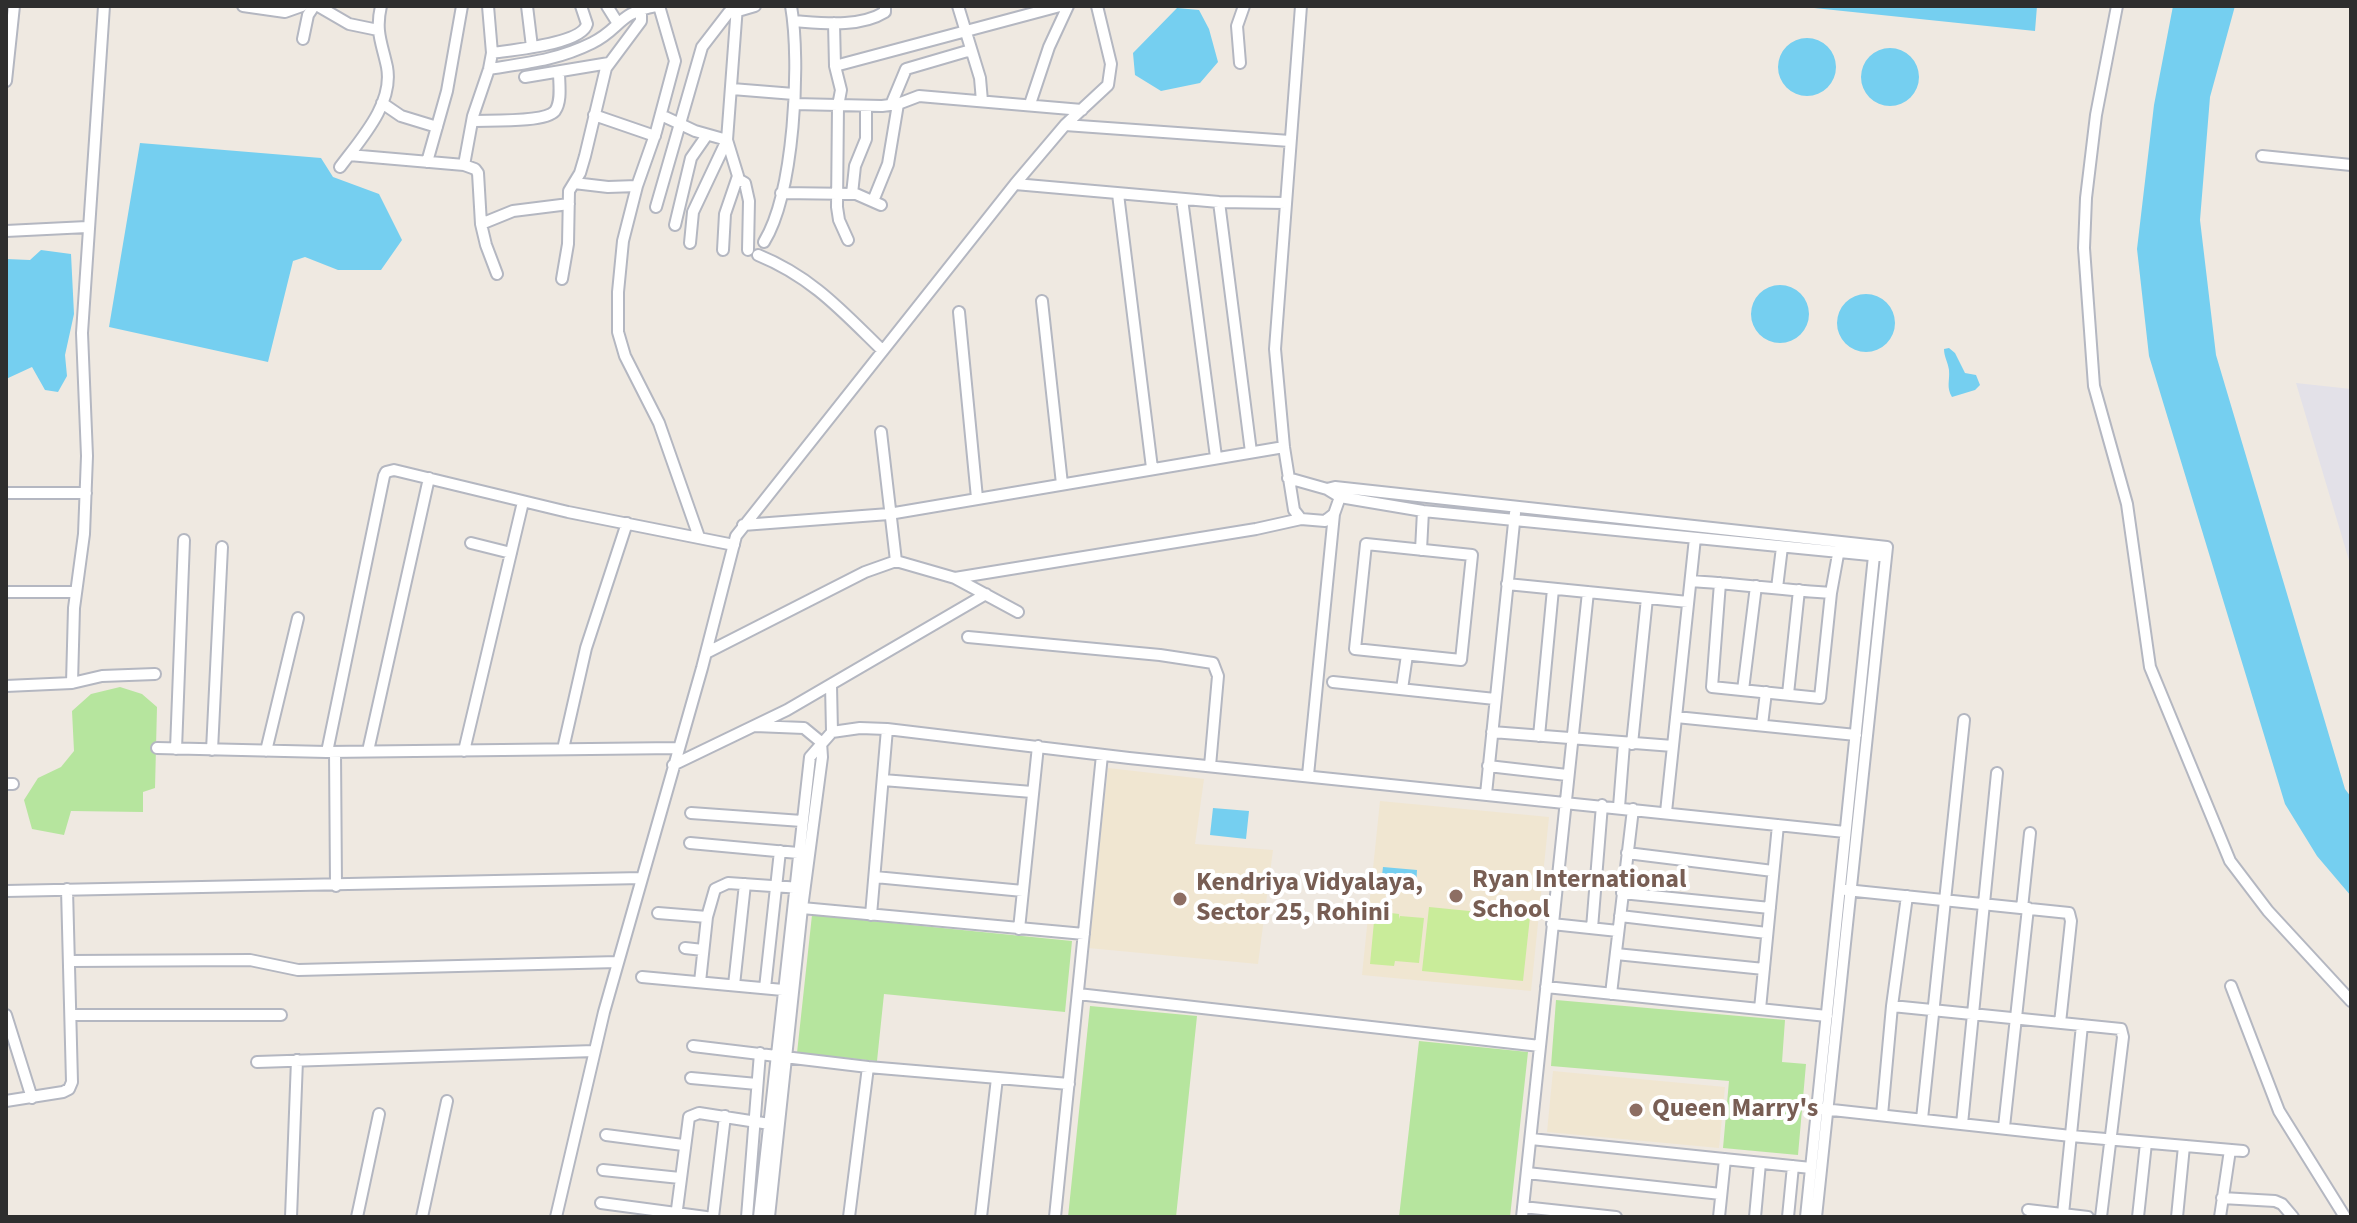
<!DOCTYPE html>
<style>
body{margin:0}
#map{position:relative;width:2357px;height:1223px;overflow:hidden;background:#efe9e1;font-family:"Source Sans 3",sans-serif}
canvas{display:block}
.frame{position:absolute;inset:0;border:8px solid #2e2e2e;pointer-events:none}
</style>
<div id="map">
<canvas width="2357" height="1223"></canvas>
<div class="frame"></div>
</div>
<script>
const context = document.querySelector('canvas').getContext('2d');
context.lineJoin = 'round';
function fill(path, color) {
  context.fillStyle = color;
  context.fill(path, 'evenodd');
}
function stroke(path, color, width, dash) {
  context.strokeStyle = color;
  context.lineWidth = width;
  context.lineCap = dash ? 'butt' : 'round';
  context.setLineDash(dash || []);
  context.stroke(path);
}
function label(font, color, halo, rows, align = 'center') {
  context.font = font + ' "Source Sans 3",sans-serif';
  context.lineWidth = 8;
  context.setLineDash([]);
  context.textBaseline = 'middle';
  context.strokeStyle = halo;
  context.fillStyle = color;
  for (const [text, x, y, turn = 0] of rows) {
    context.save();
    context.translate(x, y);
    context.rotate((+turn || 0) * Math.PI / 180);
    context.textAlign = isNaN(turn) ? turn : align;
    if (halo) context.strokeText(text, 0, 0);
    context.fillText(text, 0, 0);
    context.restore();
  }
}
const industrial = new Path2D(`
 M 2296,383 L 2351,389 L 2351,567 Z`);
const education = new Path2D(`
 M 1108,768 L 1204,779 L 1195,844 L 1273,850 L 1258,964 L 1088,948 Z
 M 1380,801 L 1549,817 L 1531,991 L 1362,975 Z
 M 1553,1071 L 1725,1087 L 1719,1148 L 1547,1132 Z`);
const green = new Path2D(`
 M 120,687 L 142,694 L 157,707 L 155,788 L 143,792 L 143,812 L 71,811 L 64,835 L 32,829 L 24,800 L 38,778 L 61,767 L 74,751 L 72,711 L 91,694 Z
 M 812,915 L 1072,941 L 1065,1012 L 884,994 L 877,1061 L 797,1053 Z
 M 1556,1000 L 1785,1020 L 1782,1062 L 1806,1064 L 1798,1155 L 1723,1148 L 1729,1081 L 1551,1066 Z
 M 1090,1006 L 1197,1016 L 1176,1217 L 1068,1217 Z
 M 1419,1041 L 1528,1052 L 1510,1217 L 1399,1217 Z`);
const pitch = new Path2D(`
 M 1429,907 L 1530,917 L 1523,981 L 1422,971 Z
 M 1375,911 L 1399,914 L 1399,919 L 1400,916 L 1424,918 L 1419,963 L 1395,961 L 1394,966 L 1370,964 Z`);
const water = new Path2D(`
 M 1795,6 L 2037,6 L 2035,31 Z
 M 2173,6 L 2235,6 L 2210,97 L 2200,220 L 2216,355 L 2345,789 L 2351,797 L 2351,896 L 2317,856 L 2285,804 L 2149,356 L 2137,249 L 2154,105 Z
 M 1177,8 L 1199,10 L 1209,29 L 1218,62 L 1200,83 L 1161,91 L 1135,75 L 1133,53 Z
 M1778 67a29 29 0 1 1 58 0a29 29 0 1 1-58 0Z
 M1861 77a29 29 0 1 1 58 0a29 29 0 1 1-58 0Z
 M 140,143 L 321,158 L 333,177 L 379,194 L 402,240 L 381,270 L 338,270 L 305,257 L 293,261 L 268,362 L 109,327 Z
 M 41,250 L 71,254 L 74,314 L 65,355 L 67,376 L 58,392 L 45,390 L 32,367 L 6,379 L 6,259 L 30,260 Z
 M1751 314a29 29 0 1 1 58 0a29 29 0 1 1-58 0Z
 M1837 323a29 29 0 1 1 58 0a29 29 0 1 1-58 0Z
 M 1949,348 L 1955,353 L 1965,373 L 1976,375 L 1980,385 L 1975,390 L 1952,397 C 1946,387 1950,381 1949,370 C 1948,362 1944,357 1944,349 Z
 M 1213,808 L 1249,811 L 1246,839 L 1210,835 Z
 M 1383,867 L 1417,870 L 1416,887 L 1381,884 Z`);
const minor = new Path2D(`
 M 243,6 L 285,12 L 302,6
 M 318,6 L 349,24 L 378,30
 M 527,6 L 532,47
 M 607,6 L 617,22
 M 659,6 L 675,61 L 656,132 L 637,186 L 623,241 L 618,292 L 618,332 L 625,356 L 659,423 L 699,537
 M 958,6 L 980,78 L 982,101
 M 1301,6 L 1275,349 L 1284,447 L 1294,510 L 1301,519 L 1325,521 L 1334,514 L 1340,497
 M 2117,6 L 2096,115 L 2086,198 L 2084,248 L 2094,386 L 2127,504 L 2150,667 L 2230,861 L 2268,911 L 2351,1001
 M 738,11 L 755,6
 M 793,21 C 822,23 859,28 885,12 L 885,6
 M 834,23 L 835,66 L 841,90 L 838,106 L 837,207 L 839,220 L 848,240
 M 303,39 L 308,15 L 314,6
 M 492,53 C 512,50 582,44 587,24 L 581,6
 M 1240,63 L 1237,26 L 1244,6
 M 835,66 L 1060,6
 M 489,69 C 527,63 558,60 592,43 C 621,29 617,13 656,6
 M 525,77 L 609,63
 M 6,81 L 14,6
 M 732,89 L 794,94
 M 382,103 L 401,116 L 437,127
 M 794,104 L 882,106 L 898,104 L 919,96 L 1082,110
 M 1030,104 L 1049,47 L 1068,6
 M 891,105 L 906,69 L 971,50
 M 594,115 L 655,136
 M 661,115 L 695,131 L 727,140 L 693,212 L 690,243
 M 472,121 C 488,120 545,123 555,111 C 562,101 559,84 559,72
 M 1065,125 L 1290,141
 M 349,155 L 464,165 L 475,169 L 478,173 L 481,224 L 486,245 L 497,274
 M 2262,156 L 2351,165
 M 427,162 L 447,91 L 462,6
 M 464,165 L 473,116 L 489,69 L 492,53 L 488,6
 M 340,167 C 360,140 394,104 387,67 C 382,43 375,32 381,6
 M 738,179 L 745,183 L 749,201 L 748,250
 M 574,183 L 608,187 L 637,186
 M 1015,184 L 1219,202 L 1286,203
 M 781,193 L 856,194 L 881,205
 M 852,194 L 855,166 L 866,139 L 866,107
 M 1118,194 L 1152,468
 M 1182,199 L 1216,457
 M 873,201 L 888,164 L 898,104
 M 1219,202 L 1251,452
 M 656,207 L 702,47 L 729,12 L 738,8
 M 481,224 L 513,211 L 569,204
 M 675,225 L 691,158 L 707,135
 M 6,231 L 87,227
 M 764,242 C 794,193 801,63 791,6
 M 723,250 L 725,214 L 738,176 L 727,140 L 737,6
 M 758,255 C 812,277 842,311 882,350
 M 562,279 L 568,244 L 569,191 L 580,173 L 585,156 L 606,68 L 641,21 L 641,9
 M 1042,301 L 1062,484
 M 959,312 L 977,498
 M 881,432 L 896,561
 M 1288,478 L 1327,489 L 1340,497 L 1423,511 L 1880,556
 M 1327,489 L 1335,487 L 1887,547 L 1816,1217
 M 6,493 L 86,493
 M 743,525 L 889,514 L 1284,447
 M 471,543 L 511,553
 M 1366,544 L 1472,555 L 1461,660 L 1355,649 Z
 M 1421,550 L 1423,511
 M 955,578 L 1256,529 L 1301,519
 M 1691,581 C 1738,584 1784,590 1831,593 L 1820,698 L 1712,687 L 1720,583
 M 1507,584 L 1688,602
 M 1777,588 L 1782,547
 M 6,592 L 75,592
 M 1831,593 L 1839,549
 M 968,637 L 1160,655 L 1213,663 L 1218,676 L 1210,766
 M 706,653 L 865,572 L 896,561 L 955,578 L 1018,612
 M 1333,682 L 1495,699
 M 72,683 L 74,608 L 84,534 L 87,456 L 82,333 L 104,6
 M 831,685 L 832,732
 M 6,686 L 72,683 L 102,676 L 155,674
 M 1402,689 L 1407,655
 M 1743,690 L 1756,586
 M 1788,694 L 1799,590
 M 1676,717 L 1856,735
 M 1762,725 L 1766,692
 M 755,726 L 804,728 L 821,742 L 822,757 L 802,908 L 769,1217
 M 1492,732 L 1673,746
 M 1539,736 L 1553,589
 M 1632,744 L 1647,598
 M 157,748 L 327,752
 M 678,748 L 327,752 L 384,476 L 386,472 L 394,470 L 568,512 L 734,545
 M 176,749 L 184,540
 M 563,749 L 586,648 L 627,523
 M 212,750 L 222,547
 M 266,751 L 298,618
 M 368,751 L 429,478
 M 464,751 L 523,502
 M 335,752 L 336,886
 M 673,765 L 787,710 L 986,594
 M 1488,766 L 1567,775
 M 1308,775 L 1334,514
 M 883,780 L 1032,792
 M 6,784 L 13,784
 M 1486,794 L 1515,513
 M 1619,807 L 1624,744
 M 1666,812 L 1695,538
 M 691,813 L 802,821
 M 690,843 L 798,853
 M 1627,853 L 1773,871
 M 875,877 L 1023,891
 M 1846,890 L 2069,913 L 2071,921 L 2060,1023
 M 6,891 L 642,878
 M 1622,893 L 1770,908
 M 802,908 L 1084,934
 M 2022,908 L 2030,833
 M 658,913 L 707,917
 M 871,915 L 887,729
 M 1620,916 L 1767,933
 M 1552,924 L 1618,931
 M 1592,928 L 1602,805
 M 1019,929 L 1038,746
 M 685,948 L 703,950
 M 1616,954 L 1764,969
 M 70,961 L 250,960 L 298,970 L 618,962
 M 642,977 L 783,990
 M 700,982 L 707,917 L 715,889 L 728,883 L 801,888
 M 734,985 L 745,884
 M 2231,986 L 2279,1111 L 2345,1217
 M 1546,987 L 1827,1016
 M 765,988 L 780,851
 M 1078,994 L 1540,1046
 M 1611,994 L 1633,809
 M 1892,1006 L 2121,1029 L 2123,1037 L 2101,1217
 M 1760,1009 L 1778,825
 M 6,1015 L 32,1098
 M 71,1015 L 281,1015
 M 693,1046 L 868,1067 L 1069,1084
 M 257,1062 L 594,1051
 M 691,1078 L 757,1084
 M 6,1101 L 63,1092 L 69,1089 L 72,1082 L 67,889
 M 1823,1109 L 2071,1136 L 2243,1151
 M 1882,1115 L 1892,1006 L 1907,896
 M 1922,1119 L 1964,720
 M 1962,1124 L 1997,773
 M 2004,1127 L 2028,908
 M 606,1135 L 683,1145
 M 1531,1139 L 1811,1168
 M 603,1170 L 680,1178
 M 1527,1173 L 1721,1194
 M 2222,1198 L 2275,1201 L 2282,1204 L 2293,1217
 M 601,1203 L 706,1217
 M 1523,1207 L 1616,1217
 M 2028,1210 L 2088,1217
 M 2063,1214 L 2082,1025
 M 291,1217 L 297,1060
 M 357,1217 L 379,1114
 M 422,1217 L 447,1101
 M 556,1217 L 604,1012 L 702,668 L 736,536 L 1015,184 L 1065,125 L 1108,85 L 1111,64 L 1097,6
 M 676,1217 L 689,1117 L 699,1113 L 776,1125
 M 713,1217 L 725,1116
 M 747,1217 L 760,1053
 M 759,1217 L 810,757 L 832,732 L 860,728 L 887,729 L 1129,758 L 1845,832
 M 849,1217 L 868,1067
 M 981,1217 L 997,1078
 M 1055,1217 L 1102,755
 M 1522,1217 L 1588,592
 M 1719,1217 L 1725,1159
 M 1755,1217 L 1760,1163
 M 1788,1217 L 1793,1166
 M 1806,1217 L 1875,546
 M 2138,1217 L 2146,1143
 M 2177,1217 L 2184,1146
 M 2220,1217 L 2230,1150`);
const markers = [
 [1456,896,8,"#8d6e63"],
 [1180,899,8,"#8d6e63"],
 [1636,1110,8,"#8d6e63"]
];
const educationNames = [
 ["Ryan International",1472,881],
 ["School",1472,911],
 ["Kendriya Vidyalaya,",1196,884],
 ["Sector 25, Rohini",1196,914],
 ["Queen Marry's",1652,1110]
];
fill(industrial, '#e3e1e8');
fill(education, '#f0e6d1');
fill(green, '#b6e59e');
fill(pitch, '#c9ec9a');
fill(water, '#75cff0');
stroke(minor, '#b4b7c1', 14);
stroke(minor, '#fff', 10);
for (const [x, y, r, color] of markers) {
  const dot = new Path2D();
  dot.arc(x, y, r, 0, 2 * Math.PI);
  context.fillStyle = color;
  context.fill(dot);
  stroke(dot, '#fff', 3);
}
label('bold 26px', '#785e54', '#fff', educationNames, 'left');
</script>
